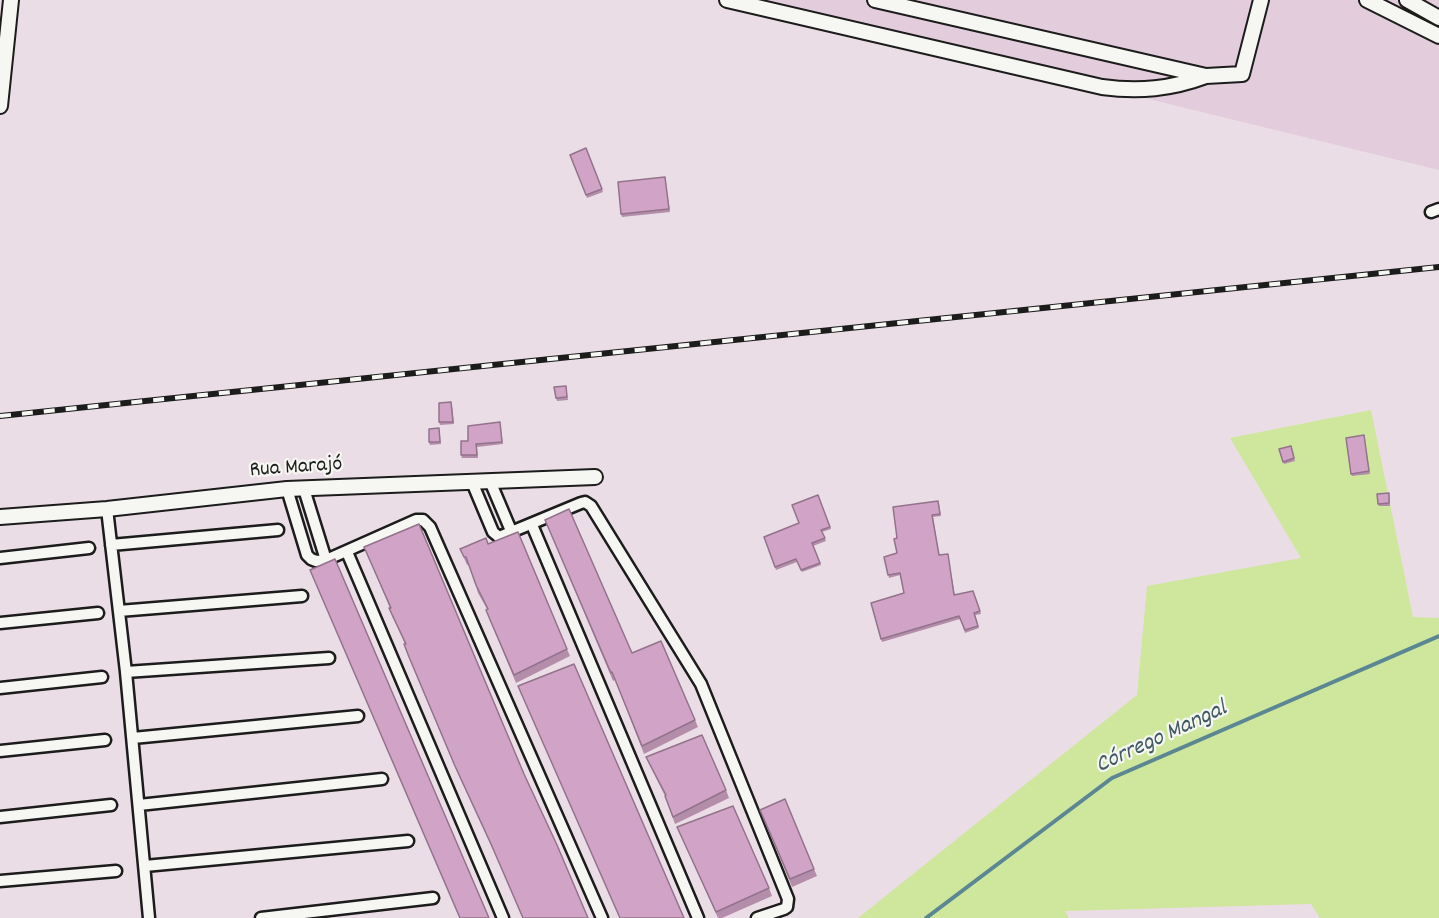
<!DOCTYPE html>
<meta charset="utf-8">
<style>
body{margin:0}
canvas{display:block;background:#ebdde5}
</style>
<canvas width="1439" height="918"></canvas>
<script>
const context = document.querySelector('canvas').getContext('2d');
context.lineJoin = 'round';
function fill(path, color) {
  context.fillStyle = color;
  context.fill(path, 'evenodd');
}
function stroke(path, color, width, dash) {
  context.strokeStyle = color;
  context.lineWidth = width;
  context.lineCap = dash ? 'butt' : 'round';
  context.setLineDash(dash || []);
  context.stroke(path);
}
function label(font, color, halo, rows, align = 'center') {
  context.font = font + ' Dekko,sans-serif';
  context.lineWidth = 4.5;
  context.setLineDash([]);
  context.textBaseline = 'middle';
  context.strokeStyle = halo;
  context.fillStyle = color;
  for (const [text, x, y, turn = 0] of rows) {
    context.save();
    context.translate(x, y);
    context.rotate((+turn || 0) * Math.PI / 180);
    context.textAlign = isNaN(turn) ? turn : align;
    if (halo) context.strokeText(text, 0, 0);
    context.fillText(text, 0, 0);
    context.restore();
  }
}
const built = new Path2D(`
 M 743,0 L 1439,0 L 1439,170 Z`);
const green = new Path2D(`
 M 1371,410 L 1413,617 L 1439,618 L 1439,918 L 1320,918 L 1311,904 L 1065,911 L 1069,918 L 858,918 L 1137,695 L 1147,586 L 1301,558 L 1230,438 Z`);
const stream = new Path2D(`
 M 926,918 L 1112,778 L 1439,636`);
const street = new Path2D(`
 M 1431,212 L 1439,209
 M 490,481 L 512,533
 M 472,482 L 493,532 L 499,537 L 581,503 L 585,502 L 591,506 L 701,684 L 788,899 L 787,907 L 784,909 L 757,918
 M 287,489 L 307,555 L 311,559 L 316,561 L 326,560 L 416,520 L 423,520 L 430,527 L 602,918
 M 304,489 L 326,560
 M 107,509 L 126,672 L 149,918
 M 532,525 L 698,918
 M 111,545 L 278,530
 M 347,552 L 503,918
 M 0,558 L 89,548
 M 119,611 L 302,596
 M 0,623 L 98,613
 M 126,672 L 329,658
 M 0,688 L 102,677
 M 133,738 L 358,716
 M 0,751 L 105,740
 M 139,805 L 382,779
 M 0,817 L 111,805
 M 145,866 L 408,841
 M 0,881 L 116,871
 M 261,918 L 433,898`);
const secondary = new Path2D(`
 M 727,0 L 1102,87 C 1139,92 1171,89 1206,76
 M 875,0 L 1206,76 L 1242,74 L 1261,0
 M 1367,0 L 1439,36
 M 1407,0 L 1439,18
 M 0,106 L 11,0
 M 0,517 L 107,509 L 287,489 L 595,477`);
const rail = new Path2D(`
 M 0,416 L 1439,267`);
const wall = new Path2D(`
 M 586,148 L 603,192 L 587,198 L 570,155 Z
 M 665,177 L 670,212 L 622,217 L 621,214 Z
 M 566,389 L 568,400 L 557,401 L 556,398 Z
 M 452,405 L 454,424 L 440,425 L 439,422 Z
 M 500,422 L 503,444 L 477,447 L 478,458 L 462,458 L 461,455 L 468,441 Z
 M 439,428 L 441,444 L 430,445 L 429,442 Z
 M 1364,435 L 1370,474 L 1352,476 L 1351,474 Z
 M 1291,446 L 1295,461 L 1284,464 L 1279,449 Z
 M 1389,493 L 1390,506 L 1379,506 L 1378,504 Z
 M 818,495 L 831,529 L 822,532 L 826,541 L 813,546 L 821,565 L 802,572 L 797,562 L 776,570 L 764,537 L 799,523 Z
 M 939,504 L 941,516 L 933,517 L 939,555 L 948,556 L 955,595 L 973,591 L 981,614 L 975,615 L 979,628 L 965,633 L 960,619 L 882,642 L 871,603 L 904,593 L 900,575 L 889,578 L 884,557 L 897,553 Z
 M 545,520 L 632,653 L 695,720 L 698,727 L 644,754 L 615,680 L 613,681 Z
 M 419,524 L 494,852 L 458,774 L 412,665 L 405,644 L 392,616 L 389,608 L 390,608 L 364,547 Z
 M 488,544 L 567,649 L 570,656 L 516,683 L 494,630 L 487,609 L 478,593 L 469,564 L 467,565 L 460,549 Z
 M 518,686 L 684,918 L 620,918 Z
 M 646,757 L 726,790 L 729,798 L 675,824 L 665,796 L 649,764 Z
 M 763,818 L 814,869 L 817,876 L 792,887 Z
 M 677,827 L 769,888 L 772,896 L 722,918 L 718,918 Z`);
const building = new Path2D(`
 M 586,148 L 602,189 L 586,195 L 570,155 Z
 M 665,177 L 669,209 L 621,214 L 618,182 Z
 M 566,386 L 567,397 L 556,398 L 554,387 Z
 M 451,402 L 453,422 L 439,422 L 439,403 Z
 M 500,422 L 502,442 L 476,444 L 477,455 L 461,455 L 461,441 L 468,441 L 468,426 Z
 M 439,428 L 440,442 L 429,442 L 429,429 Z
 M 1364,435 L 1369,471 L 1351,474 L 1346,438 Z
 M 1291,446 L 1294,458 L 1283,462 L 1279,449 Z
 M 1389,493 L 1389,503 L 1378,504 L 1377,494 Z
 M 818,495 L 830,527 L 821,530 L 825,538 L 812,543 L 820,563 L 801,570 L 796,559 L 775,567 L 764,537 L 799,523 L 792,505 Z
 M 938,501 L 940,514 L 932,515 L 939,555 L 948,554 L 954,595 L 973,591 L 980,611 L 974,613 L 978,626 L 965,630 L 959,616 L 881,639 L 871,603 L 904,593 L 900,573 L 888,575 L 884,557 L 897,553 L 894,539 L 897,538 L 893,507 Z
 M 569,509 L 632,653 L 661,641 L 695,720 L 642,746 L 612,672 L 611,673 L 545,520 Z
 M 419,524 L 524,774 L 557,845 L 588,918 L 523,918 L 491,844 L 455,766 L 409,657 L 404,644 L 406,644 L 389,608 L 391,608 L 364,547 Z
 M 518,532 L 567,649 L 514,675 L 491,622 L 486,610 L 488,609 L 476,585 L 466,557 L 464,557 L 460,549 L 486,538 L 488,544 Z
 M 335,559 L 489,918 L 460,918 L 310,570 Z
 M 574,664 L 684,918 L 620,918 L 518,686 Z
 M 702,735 L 726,790 L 673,817 L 665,796 L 666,795 L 646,757 Z
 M 785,799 L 814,869 L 790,879 L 760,810 Z
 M 733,806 L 769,888 L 716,912 L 677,827 Z`);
const streetNames = [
 ["Rua Marajó",296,469,-4]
];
const waterNames = [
 ["Córrego Mangal",1162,739,-25]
];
fill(built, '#e3ccdc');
fill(green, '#cee79c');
stroke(stream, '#5a8793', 4);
stroke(street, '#1c1c1c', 15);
stroke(secondary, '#1c1c1c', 18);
stroke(street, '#f6f6f2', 10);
stroke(secondary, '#f6f6f2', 14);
stroke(rail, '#1c1c1c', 6);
stroke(rail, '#f6f6f2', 4, [11]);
fill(wall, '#b48dab');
fill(building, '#d1a4c7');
stroke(building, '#92738b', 1.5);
label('22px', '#1c1c1c', '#f6f6f2', streetNames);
label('italic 24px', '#405a62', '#f6f6f2', waterNames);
</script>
